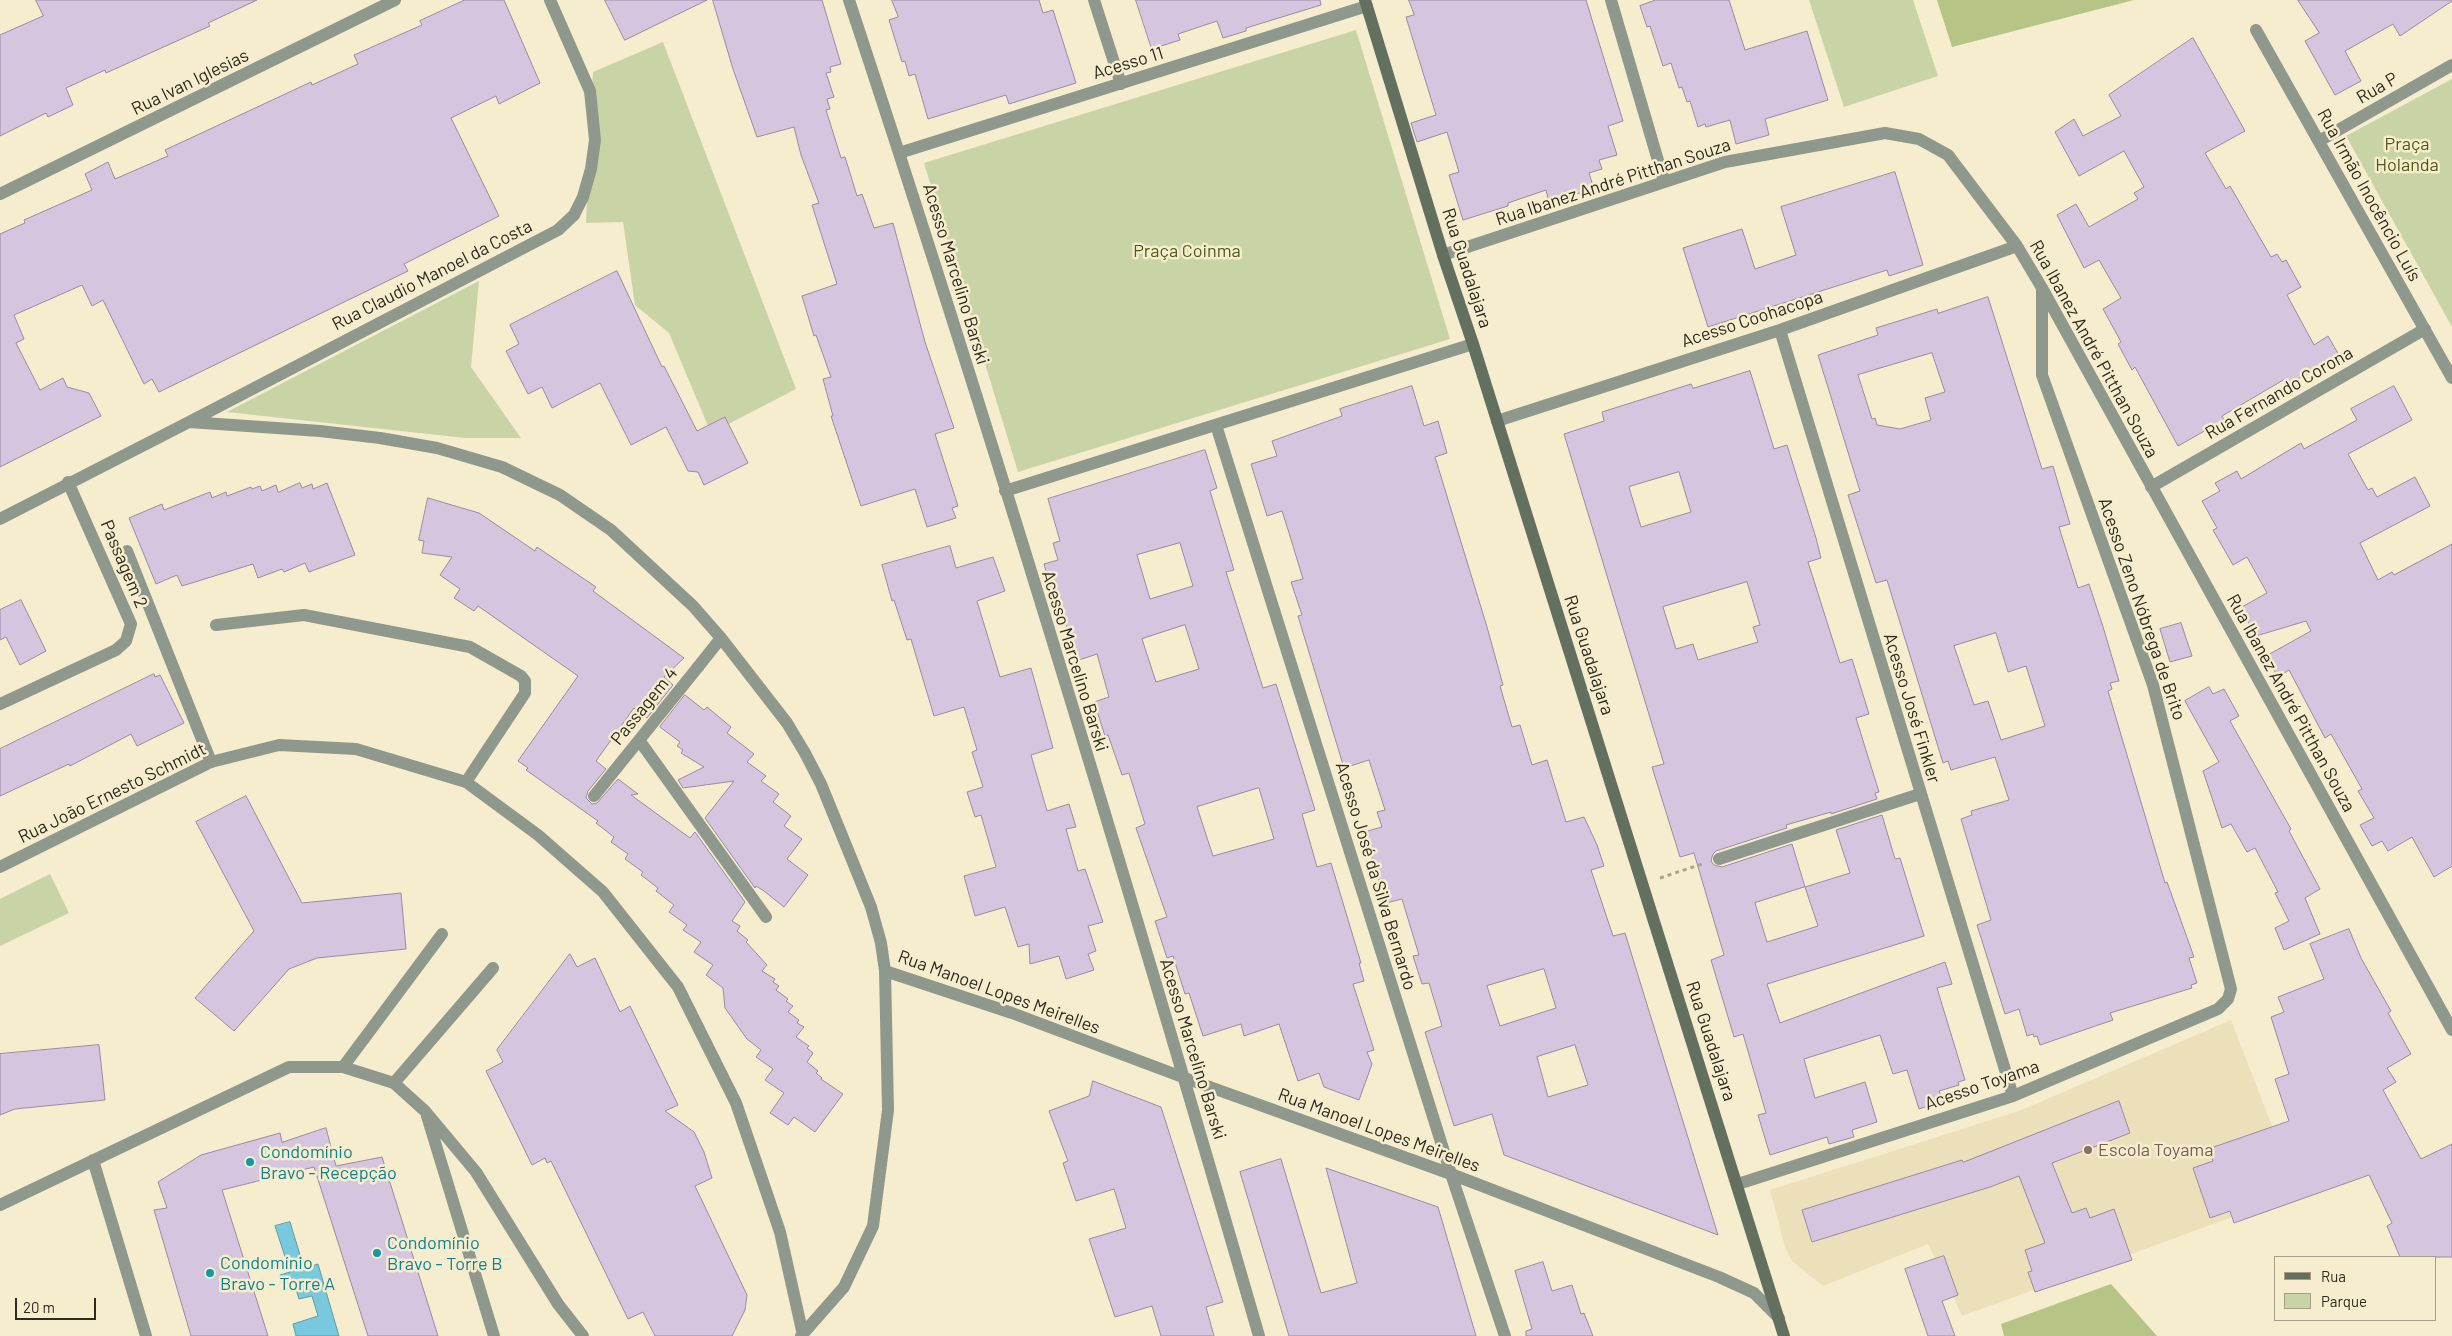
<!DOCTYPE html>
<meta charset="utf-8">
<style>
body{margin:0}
#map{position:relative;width:2452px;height:1336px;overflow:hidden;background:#f6edce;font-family:Barlow,sans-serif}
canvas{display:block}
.legend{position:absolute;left:2274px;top:1256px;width:162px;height:65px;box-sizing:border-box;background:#f6edce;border:1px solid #a69f88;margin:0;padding:6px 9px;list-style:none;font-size:15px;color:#2e2a1e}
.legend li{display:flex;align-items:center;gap:10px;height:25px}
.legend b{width:25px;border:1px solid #a69f88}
.scale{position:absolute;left:15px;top:1298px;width:81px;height:22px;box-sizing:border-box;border:2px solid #2e2a1e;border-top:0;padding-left:6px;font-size:15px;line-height:18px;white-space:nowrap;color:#2e2a1e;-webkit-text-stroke:4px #f6edce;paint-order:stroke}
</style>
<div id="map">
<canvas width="2452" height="1336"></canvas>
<ul class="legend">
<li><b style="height:6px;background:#637060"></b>Rua</li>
<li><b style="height:14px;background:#c9d4a6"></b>Parque</li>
</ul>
<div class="scale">20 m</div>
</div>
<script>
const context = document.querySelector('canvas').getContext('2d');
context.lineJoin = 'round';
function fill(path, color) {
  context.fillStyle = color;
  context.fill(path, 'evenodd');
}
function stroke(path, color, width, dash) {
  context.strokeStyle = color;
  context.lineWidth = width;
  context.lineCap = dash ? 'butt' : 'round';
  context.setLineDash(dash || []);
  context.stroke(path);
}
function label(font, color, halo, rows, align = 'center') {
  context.font = font + ' Barlow,sans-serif';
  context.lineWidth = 5;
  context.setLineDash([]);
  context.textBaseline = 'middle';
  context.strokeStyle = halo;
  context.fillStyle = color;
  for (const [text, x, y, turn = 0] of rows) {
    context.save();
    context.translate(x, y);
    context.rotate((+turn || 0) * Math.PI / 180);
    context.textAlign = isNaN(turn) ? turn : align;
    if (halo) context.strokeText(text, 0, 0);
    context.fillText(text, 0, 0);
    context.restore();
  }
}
const built = new Path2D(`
 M 2231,1020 L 2298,1193 L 1962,1316 L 1928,1244 L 1823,1286 L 1792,1261 L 1785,1247 L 1770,1190 L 2019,1111 Z`);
const green = new Path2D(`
 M 1809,0 L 1913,0 L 1938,76 L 1844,107 Z
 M 1356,30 L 1450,339 L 1018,472 L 924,163 Z
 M 663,42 L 796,389 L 711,433 L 669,333 L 635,305 L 623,222 L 586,223 L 593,72 Z
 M 2452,79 L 2452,327 L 2346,136 Z
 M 479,281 L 471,367 L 521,438 L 465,438 L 227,412 Z
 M 50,874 L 69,913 L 0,946 L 0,899 Z`);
const forest = new Path2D(`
 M 1937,0 L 2134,0 L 1952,47 Z
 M 2111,1284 L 2157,1336 L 2004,1336 L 2001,1324 Z`);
const water = new Path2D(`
 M 290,1222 L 304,1268 L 318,1264 L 339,1336 L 296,1336 L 293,1324 L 318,1316 L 312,1296 L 299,1299 L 295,1286 L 284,1289 L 280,1275 L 290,1272 L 275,1226 Z`);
const building = new Path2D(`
 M 36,0 L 257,0 L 208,23 L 210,26 L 106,73 L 105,70 L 66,88 L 73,105 L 48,117 L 46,113 L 0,136 L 0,35 L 43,16 Z
 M 465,0 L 504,0 L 540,83 L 499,104 L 496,96 L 451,118 L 499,216 L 404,264 L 408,271 L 159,392 L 152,379 L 144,384 L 103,300 L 92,306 L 82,285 L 14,315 L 24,339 L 16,343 L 40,390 L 63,378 L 67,387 L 89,393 L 101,416 L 0,467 L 0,234 L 25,223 L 24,220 L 92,190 L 85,174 L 108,162 L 115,179 L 168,156 L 165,150 L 311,82 L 312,85 L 358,64 L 354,55 L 422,25 L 420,21 Z
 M 605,0 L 707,0 L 625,40 Z
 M 713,0 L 822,0 L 841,64 L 830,67 L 831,72 L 826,73 L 834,97 L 827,99 L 830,109 L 826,110 L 841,158 L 845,157 L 857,196 L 862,194 L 874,228 L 893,223 L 925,342 L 954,428 L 935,434 L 958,506 L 952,508 L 956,518 L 927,527 L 915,489 L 861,506 L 831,416 L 833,416 L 823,379 L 831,377 L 816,335 L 814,336 L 802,296 L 837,284 L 812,205 L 819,203 L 801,155 L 794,127 L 757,137 L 733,69 Z
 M 892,0 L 1039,0 L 1043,13 L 1053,10 L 1076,83 L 1009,104 L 1006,95 L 928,119 L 915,74 L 909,76 L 905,61 L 902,62 L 889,20 L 898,17 Z
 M 1136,0 L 1320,0 L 1321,5 L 1246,28 L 1246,31 L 1223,38 L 1217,21 L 1178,34 L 1180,40 L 1152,49 Z
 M 1409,0 L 1586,0 L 1623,121 L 1608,126 L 1617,155 L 1599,160 L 1602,169 L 1589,173 L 1594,189 L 1549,202 L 1546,190 L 1508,203 L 1508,206 L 1463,220 L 1449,175 L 1459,172 L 1447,132 L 1417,142 L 1411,123 L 1436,115 L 1406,17 L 1414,15 Z
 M 1656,0 L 1729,0 L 1745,50 L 1807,31 L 1828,100 L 1765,119 L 1769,135 L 1736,144 L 1730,120 L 1706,127 L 1705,124 L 1698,127 L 1690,101 L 1687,102 L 1682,87 L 1679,88 L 1671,63 L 1663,66 L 1650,26 L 1647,27 L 1640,6 Z
 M 2298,0 L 2452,0 L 2452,1 L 2400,36 L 2393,24 L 2345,51 L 2361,81 L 2335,95 L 2305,41 L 2319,33 Z
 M 2193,38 L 2245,131 L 2205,153 L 2226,189 L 2230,186 L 2271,257 L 2277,254 L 2282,262 L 2286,260 L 2301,287 L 2287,295 L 2314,345 L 2328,336 L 2339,355 L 2289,384 L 2285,379 L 2222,416 L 2224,420 L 2178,446 L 2135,367 L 2132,370 L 2118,344 L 2121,342 L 2103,309 L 2121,298 L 2099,260 L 2084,268 L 2057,215 L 2076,204 L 2089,227 L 2138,199 L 2134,193 L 2144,187 L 2124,151 L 2079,176 L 2055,132 L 2074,119 L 2083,136 L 2121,116 L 2109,95 Z
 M 1895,172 L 1923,265 L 1889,276 L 1887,270 L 1708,327 L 1683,248 L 1742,229 L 1755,269 L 1796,255 L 1781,207 Z
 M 617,271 L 662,367 L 664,366 L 697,431 L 725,417 L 748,463 L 704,485 L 698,472 L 688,471 L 666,427 L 631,445 L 600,383 L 552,408 L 542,387 L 528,394 L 506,351 L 519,344 L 510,325 Z
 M 1988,297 L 2042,469 L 2053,466 L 2070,524 L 2059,527 L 2078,588 L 2089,584 L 2104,630 L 2119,681 L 2110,683 L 2112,689 L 2108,691 L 2165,883 L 2167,882 L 2194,957 L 2189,958 L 2197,983 L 2191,985 L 2192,988 L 2110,1013 L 2113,1020 L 2040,1045 L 2037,1036 L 2034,1037 L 2033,1034 L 2027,1036 L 2019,1009 L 2005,1014 L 1977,925 L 1991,920 L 1961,819 L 1972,815 L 1971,811 L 2009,800 L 1995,757 L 1951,770 L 1948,761 L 1943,763 L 1887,580 L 1876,583 L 1848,495 L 1860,491 L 1818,355 L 1878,335 L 1876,328 L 1937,309 L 1938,313 ZM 1932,353 L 1945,392 L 1925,398 L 1931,420 L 1900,429 L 1877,425 L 1875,418 L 1872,419 L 1858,375 ZM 1996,633 L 2008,672 L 2026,666 L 2045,726 L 2001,740 L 1988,701 L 1974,705 L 1954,646 Z
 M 1750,371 L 1774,449 L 1787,445 L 1816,538 L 1821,558 L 1808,562 L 1840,663 L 1852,659 L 1869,714 L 1856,718 L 1879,792 L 1875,793 L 1877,799 L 1831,814 L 1831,812 L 1786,825 L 1787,828 L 1716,851 L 1713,854 L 1711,861 L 1714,865 L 1722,867 L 1792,844 L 1805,887 L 1850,873 L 1836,830 L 1882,815 L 1895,859 L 1900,858 L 1924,936 L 1767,984 L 1780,1023 L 1945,962 L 1952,984 L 1937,988 L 1965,1080 L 1958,1082 L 1959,1085 L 1939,1091 L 1943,1101 L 1919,1109 L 1907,1070 L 1893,1074 L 1880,1035 L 1804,1059 L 1815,1098 L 1865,1082 L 1877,1122 L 1852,1130 L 1854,1137 L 1829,1144 L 1827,1137 L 1770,1155 L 1758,1115 L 1766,1113 L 1743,1034 L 1734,1037 L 1711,960 L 1724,955 L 1694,853 L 1680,857 L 1652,767 L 1664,764 L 1564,434 L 1604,421 L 1602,412 L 1691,384 L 1693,388 ZM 1679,472 L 1691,512 L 1641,527 L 1629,487 ZM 1747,582 L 1760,625 L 1753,627 L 1758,642 L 1698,660 L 1693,644 L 1676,649 L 1663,607 ZM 1805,887 L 1818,926 L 1767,942 L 1755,903 Z
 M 1412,386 L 1424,426 L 1438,421 L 1447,453 L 1435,457 L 1487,627 L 1503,685 L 1500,686 L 1512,727 L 1520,725 L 1532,765 L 1547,760 L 1566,822 L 1584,817 L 1597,845 L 1604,866 L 1591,870 L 1613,936 L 1625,933 L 1718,1235 L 1504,1155 L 1492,1114 L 1454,1126 L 1425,1032 L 1442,1026 L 1429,983 L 1422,984 L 1413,956 L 1419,955 L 1402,899 L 1386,903 L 1364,832 L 1382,827 L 1377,812 L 1385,810 L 1369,760 L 1344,768 L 1298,616 L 1302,615 L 1291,582 L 1303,579 L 1290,536 L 1282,511 L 1267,516 L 1251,464 L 1277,456 L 1272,441 L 1342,416 L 1340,409 ZM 1544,969 L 1556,1008 L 1500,1026 L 1487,986 ZM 1575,1045 L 1588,1085 L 1548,1097 L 1537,1057 Z
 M 2394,386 L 2412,420 L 2348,454 L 2368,490 L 2372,488 L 2377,497 L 2415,477 L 2430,506 L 2360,543 L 2378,580 L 2392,572 L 2394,575 L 2452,544 L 2452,866 L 2434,877 L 2412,837 L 2388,851 L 2382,841 L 2372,846 L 2360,825 L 2374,818 L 2358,791 L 2362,789 L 2331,734 L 2325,738 L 2289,670 L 2278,677 L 2266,656 L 2311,631 L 2306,621 L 2256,636 L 2240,608 L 2267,593 L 2247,557 L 2233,565 L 2213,530 L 2217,528 L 2202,501 L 2220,491 L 2215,483 L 2237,471 L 2241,479 L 2301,443 L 2304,449 L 2357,420 L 2351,409 Z
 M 1205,450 L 1217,488 L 1210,491 L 1234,570 L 1226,572 L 1263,688 L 1276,684 L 1304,774 L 1315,810 L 1302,814 L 1317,867 L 1331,863 L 1361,963 L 1359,963 L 1364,981 L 1353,984 L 1374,1050 L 1367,1052 L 1372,1064 L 1359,1100 L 1324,1087 L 1319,1073 L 1298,1081 L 1279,1024 L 1244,1036 L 1241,1024 L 1203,1036 L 1189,993 L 1185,994 L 1173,956 L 1167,958 L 1155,921 L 1167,917 L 1136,828 L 1145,824 L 1129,773 L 1122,775 L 1108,735 L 1105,736 L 1094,702 L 1109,697 L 1097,654 L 1076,661 L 1065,621 L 1060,622 L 1044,564 L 1058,560 L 1053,543 L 1060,541 L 1048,499 ZM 1180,543 L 1193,586 L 1150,599 L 1137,555 ZM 1185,625 L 1199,669 L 1156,682 L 1142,639 ZM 1259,788 L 1274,839 L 1213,856 L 1197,807 Z
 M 300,483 L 302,488 L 312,484 L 313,489 L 327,483 L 355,555 L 309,572 L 305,563 L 284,572 L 282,569 L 258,578 L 253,564 L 182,586 L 177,575 L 156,584 L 129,518 L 162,504 L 164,510 L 210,492 L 212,498 L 226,492 L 227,496 L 251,487 L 252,489 L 260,486 L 262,491 L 276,485 L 278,492 Z
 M 428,498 L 479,513 L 535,551 L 537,547 L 596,587 L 593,591 L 684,658 L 664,677 L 673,685 L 647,718 L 634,708 L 596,761 L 606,769 L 588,791 L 586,798 L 592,804 L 597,803 L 618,779 L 638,794 L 631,795 L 690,838 L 695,832 L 745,902 L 732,921 L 740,926 L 737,931 L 748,940 L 746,942 L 767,965 L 762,971 L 775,979 L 773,982 L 779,986 L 776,990 L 788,999 L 786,1001 L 793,1006 L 788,1012 L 799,1020 L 797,1023 L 804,1027 L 796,1037 L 809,1046 L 807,1048 L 813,1053 L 807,1062 L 818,1071 L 816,1073 L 822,1078 L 821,1079 L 843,1094 L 815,1132 L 794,1117 L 788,1125 L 770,1113 L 784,1093 L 765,1080 L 773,1069 L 756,1057 L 761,1050 L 747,1039 L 725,1008 L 723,988 L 706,975 L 713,965 L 694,952 L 701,942 L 683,930 L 687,925 L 669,912 L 674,905 L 656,891 L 658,888 L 641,875 L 643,872 L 625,859 L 628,854 L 611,842 L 614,837 L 596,823 L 598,821 L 526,770 L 528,768 L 518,761 L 578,676 L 478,606 L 474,611 L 454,598 L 460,589 L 440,575 L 452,557 L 422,553 L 424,541 L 419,540 Z
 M 950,546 L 956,568 L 993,557 L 1005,591 L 977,601 L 1000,677 L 1031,668 L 1053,748 L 1031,755 L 1047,811 L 1069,804 L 1076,827 L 1066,829 L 1078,871 L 1085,869 L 1103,922 L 1088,926 L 1096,951 L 1088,954 L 1094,970 L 1066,979 L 1059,956 L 1030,964 L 1029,944 L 1018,947 L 1005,907 L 975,916 L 964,876 L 996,867 L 981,815 L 975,817 L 967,792 L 983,787 L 972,752 L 977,750 L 964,707 L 934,716 L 911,639 L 907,640 L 894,600 L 892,601 L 882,565 Z
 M 21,600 L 46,651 L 20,665 L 6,637 L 0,640 L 0,610 Z
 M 2181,623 L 2192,656 L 2170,662 L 2160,629 Z
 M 154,674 L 155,677 L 160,675 L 184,723 L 137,746 L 131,734 L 70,766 L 69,764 L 0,796 L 0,749 Z
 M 2209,687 L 2213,694 L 2224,689 L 2239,716 L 2230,721 L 2291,829 L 2289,831 L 2320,889 L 2305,898 L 2320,934 L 2284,950 L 2275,928 L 2289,921 L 2275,893 L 2278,892 L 2255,848 L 2247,852 L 2231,824 L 2222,828 L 2203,771 L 2219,762 L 2185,701 Z
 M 685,695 L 704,710 L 707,707 L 731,727 L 727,733 L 754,754 L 747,762 L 766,776 L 761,781 L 779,794 L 773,802 L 791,816 L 784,826 L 802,839 L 787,859 L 808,875 L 784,907 L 764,891 L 756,886 L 755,888 L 705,818 L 734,781 L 683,788 L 678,780 L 704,767 L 681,753 L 683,750 L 677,746 L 680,742 L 660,727 Z
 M 246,796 L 302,903 L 401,893 L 406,949 L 317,958 L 289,969 L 234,1031 L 195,998 L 254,931 L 196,822 Z
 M 2349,929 L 2361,958 L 2391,1011 L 2388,1013 L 2411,1054 L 2387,1068 L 2396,1082 L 2383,1090 L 2421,1159 L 2452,1144 L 2452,1257 L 2400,1257 L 2387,1226 L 2392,1223 L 2369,1175 L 2234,1223 L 2230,1211 L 2210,1218 L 2193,1168 L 2213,1161 L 2208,1149 L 2289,1121 L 2275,1079 L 2289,1074 L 2271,1017 L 2284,1012 L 2278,997 L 2324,979 L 2310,944 Z
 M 570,954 L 577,967 L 595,958 L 620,1012 L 630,1006 L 678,1105 L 665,1111 L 694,1132 L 704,1152 L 712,1178 L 695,1186 L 747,1295 L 745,1310 L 732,1336 L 655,1336 L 643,1312 L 628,1319 L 551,1161 L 547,1163 L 545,1158 L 532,1165 L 486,1071 L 503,1062 L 497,1050 Z
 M 99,1045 L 105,1100 L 15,1109 L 0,1115 L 0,1054 Z
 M 1093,1081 L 1161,1107 L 1223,1302 L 1206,1307 L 1214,1336 L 1161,1336 L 1152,1306 L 1115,1317 L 1089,1239 L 1126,1228 L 1114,1189 L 1076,1201 L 1063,1163 L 1068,1161 L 1049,1111 L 1089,1096 Z
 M 2119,1101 L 2130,1133 L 2052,1163 L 2072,1213 L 2086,1208 L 2090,1218 L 2114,1209 L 2132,1260 L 2035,1292 L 2028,1272 L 2032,1271 L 2025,1250 L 2045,1243 L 2019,1176 L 1990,1187 L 1812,1242 L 1802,1210 L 1962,1160 L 1963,1162 Z
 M 326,1128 L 336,1166 L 382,1157 L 438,1336 L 368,1336 L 314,1167 L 222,1190 L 268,1336 L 191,1336 L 154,1210 L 167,1208 L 158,1182 L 201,1155 L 280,1133 L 282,1142 Z
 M 1281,1159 L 1321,1293 L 1357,1283 L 1326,1168 L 1438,1207 L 1476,1336 L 1289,1336 L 1240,1172 Z
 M 1944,1256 L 1958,1295 L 1942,1301 L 1955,1336 L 1928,1336 L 1905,1269 Z
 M 1543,1262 L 1552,1291 L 1572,1285 L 1581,1314 L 1584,1313 L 1593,1336 L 1526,1336 L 1526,1331 L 1532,1329 L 1515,1271 Z`);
const path = new Path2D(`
 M 1660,878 L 1702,864`);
const service = new Path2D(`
 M 127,551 L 211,762
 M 216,625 L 304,615 L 470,647 L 521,676 L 525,681 L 525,693 L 466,782
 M 0,704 L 116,650 L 126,641 L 131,624 L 68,482
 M 639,740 L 766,917
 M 594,796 L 698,667
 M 343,1067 L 442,934
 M 394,1083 L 493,968`);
const minor = new Path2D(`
 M 849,0 C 995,442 1130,889 1259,1336
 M 1094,0 L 1121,84
 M 1611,0 L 1664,181
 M 2319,141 L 2452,65
 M 899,153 L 1367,6
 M 0,194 L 395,0
 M 1443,255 L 1725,162 L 1885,133 L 1919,139 L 1948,155 L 2017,246 L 2042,288 L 2452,1030
 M 1780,330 L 2013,1096
 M 1497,421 L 1780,330 L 2017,246
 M 189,422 L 558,230 L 574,215 L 583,197 L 591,169 L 595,140 L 590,91 L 550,0
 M 1216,425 L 1451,1174 L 1505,1336
 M 2151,487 L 2425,329
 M 1005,491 L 1473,344
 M 0,519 L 189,422 L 320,431 L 380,438 L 437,448 L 502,467 L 560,495 L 611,530 L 693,606 L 721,638 L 787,723 L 805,753 L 821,784 L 852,860 L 871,907 L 881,943 L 885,971 L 888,1110 L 873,1226 L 844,1287 L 801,1336
 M 698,667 L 721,638
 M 1719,859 L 1920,794
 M 0,867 L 211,762 L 279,745 L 356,749 L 466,782 L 538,835 L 603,892 L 678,987 L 736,1103 L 780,1232 L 803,1335
 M 885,971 L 1012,1013 L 1185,1078 L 1451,1174 L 1719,1277 L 1754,1293 L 1779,1318
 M 427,1116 L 494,1336
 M 93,1160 L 146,1336
 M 1738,1184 L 2013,1096 L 2218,1009 L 2228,999 L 2231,989 L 2153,685 L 2042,375 L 2042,289
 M 0,1205 L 289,1067 L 343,1067 L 394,1083 L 425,1111 L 476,1172 L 558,1304 L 583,1336`);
const tertiary = new Path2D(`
 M 2256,30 L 2452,378`);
const secondary = new Path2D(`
 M 1365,0 L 1443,255 L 1473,344 L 1784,1336`);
const markers = [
 [2088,1150,5,"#8d6e63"],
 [250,1162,5,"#0f9aa8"],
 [377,1253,5,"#0f9aa8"],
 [210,1273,5,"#0f9aa8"]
];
const streetNames = [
 ["Acesso 11",1128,63,-17],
 ["Rua Ivan Iglesias",190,82,-26],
 ["Rua P",2377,88,-30],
 ["Rua Ibanez André Pitthan Souza",1613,182,-18],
 ["Rua Irmão Inocêncio Luís",2369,195,61],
 ["Rua Guadalajara",1467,268,72],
 ["Acesso Marcelino Barski",956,274,73],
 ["Rua Claudio Manoel da Costa",432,275,-27],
 ["Acesso Coohacopa",1752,319,-18],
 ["Rua Ibanez André Pitthan Souza",2094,349,61],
 ["Rua Fernando Corona",2279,393,-30],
 ["Passagem 2",124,564,67],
 ["Acesso Zeno Nóbrega de Brito",2142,609,71],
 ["Rua Guadalajara",1589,655,72],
 ["Acesso Marcelino Barski",1075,661,73],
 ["Rua Ibanez André Pitthan Souza",2291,703,61],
 ["Passagem 4",644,706,-51],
 ["Acesso José Finkler",1912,708,73],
 ["Rua João Ernesto Schmidt",112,793,-26],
 ["Acesso José da Silva Bernardo",1376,876,73],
 ["Rua Manoel Lopes Meirelles",999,992,20],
 ["Rua Guadalajara",1711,1041,72],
 ["Acesso Marcelino Barski",1193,1049,73],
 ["Acesso Toyama",1982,1085,-19],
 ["Rua Manoel Lopes Meirelles",1379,1130,20]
];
const parkNames = [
 ["Praça",2407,144],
 ["Holanda",2407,165],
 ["Praça Coinma",1187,251]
];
const educationNames = [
 ["Escola Toyama",2098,1150]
];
const cultureNames = [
 ["Condomínio",260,1152],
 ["Bravo - Recepção",260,1173],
 ["Condomínio",387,1243],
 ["Bravo - Torre B",387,1264],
 ["Condomínio",220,1263],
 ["Bravo - Torre A",220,1284]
];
fill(built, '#ece0ba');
fill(green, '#c9d4a6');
fill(forest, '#b6c486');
fill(water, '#78c9de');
stroke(water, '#6299a4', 1);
fill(building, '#d6c5df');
stroke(building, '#9a8aa3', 1);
stroke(path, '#aba48c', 3, [4, 4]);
stroke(service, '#8f988d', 12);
stroke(minor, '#8f988d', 12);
stroke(tertiary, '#8f988d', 12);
stroke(secondary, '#637060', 12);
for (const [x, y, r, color] of markers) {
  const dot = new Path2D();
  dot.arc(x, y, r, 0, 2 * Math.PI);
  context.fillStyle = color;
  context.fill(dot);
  stroke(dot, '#f6edce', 2);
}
label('18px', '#2e2a1e', '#f6edce', streetNames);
label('18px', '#4f5a16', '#f6edce', parkNames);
label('18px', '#785e54', '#f6edce', educationNames, 'left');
label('18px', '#0d838f', '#f6edce', cultureNames, 'left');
</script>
